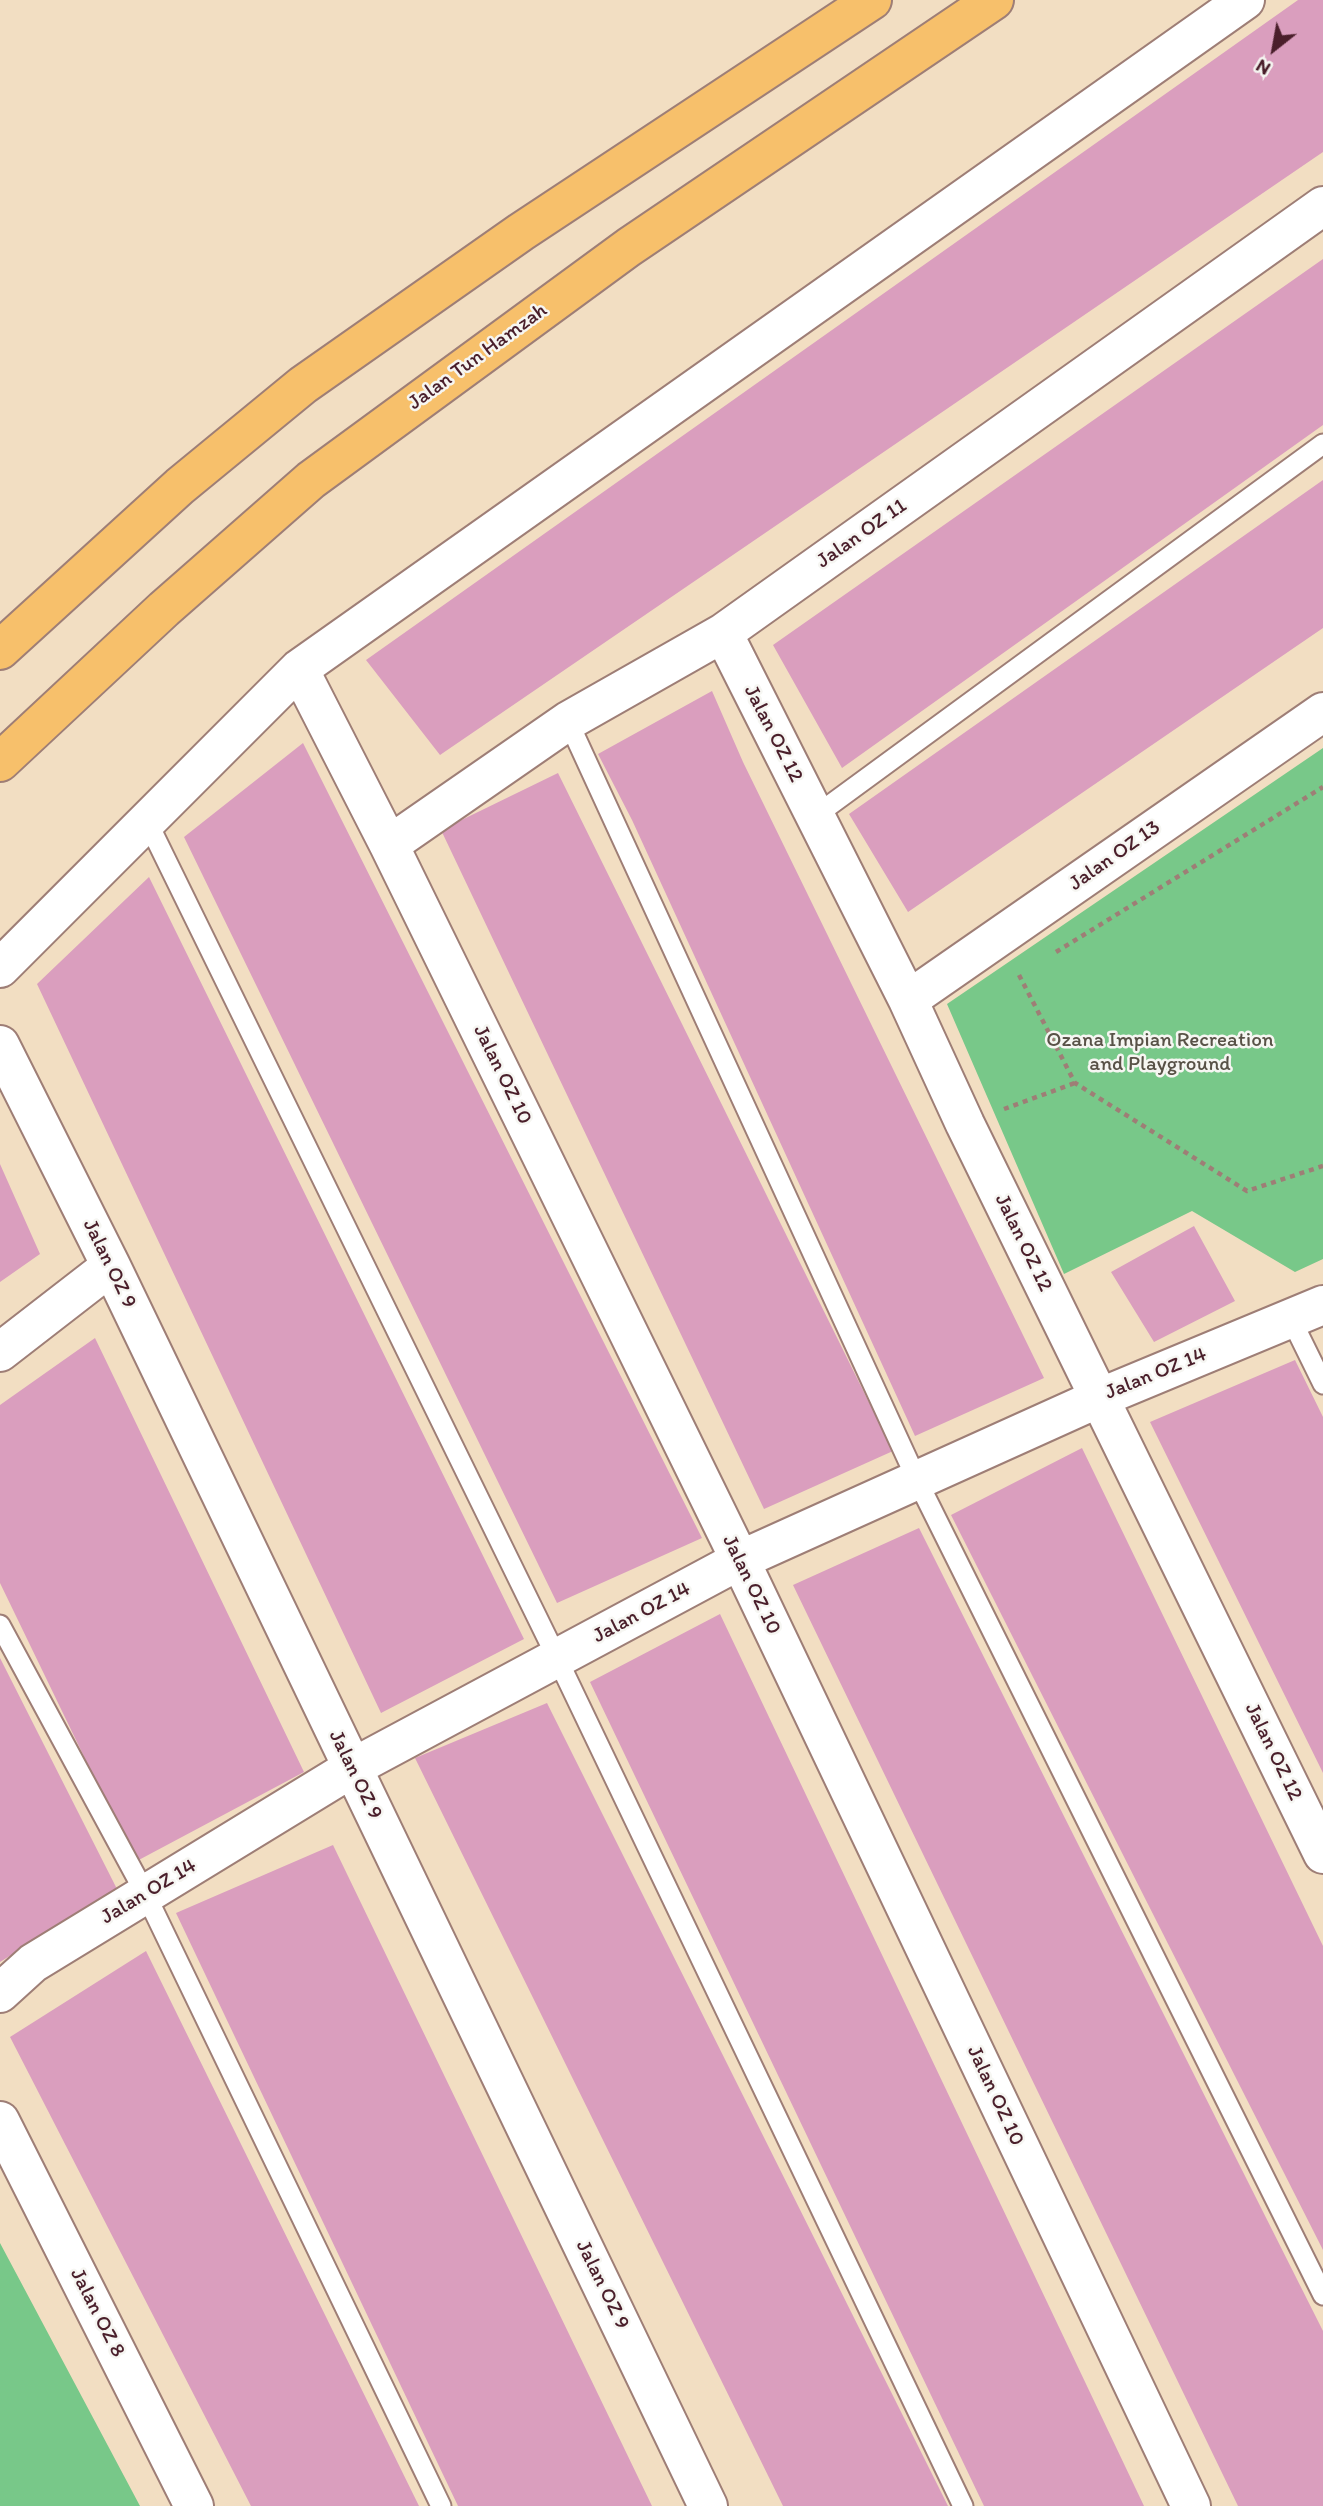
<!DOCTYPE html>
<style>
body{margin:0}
#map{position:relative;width:1323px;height:2506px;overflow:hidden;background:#f2dec2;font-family:Itim,sans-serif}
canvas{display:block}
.north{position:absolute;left:1239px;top:14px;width:70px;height:70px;-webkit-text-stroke:5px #f6f6f2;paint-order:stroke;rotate:211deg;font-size:19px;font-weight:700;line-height:28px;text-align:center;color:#4a1f2b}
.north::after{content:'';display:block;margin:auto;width:24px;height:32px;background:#4a1f2b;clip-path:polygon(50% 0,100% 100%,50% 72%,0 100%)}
</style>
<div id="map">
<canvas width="1323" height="2506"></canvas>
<div class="north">N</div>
</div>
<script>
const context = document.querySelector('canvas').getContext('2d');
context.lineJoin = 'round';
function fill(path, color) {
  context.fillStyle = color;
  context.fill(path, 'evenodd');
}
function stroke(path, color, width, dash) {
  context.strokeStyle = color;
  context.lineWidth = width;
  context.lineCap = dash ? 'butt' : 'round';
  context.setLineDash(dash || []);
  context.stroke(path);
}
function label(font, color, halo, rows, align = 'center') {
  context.font = font + ' Itim,sans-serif';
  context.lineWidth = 5;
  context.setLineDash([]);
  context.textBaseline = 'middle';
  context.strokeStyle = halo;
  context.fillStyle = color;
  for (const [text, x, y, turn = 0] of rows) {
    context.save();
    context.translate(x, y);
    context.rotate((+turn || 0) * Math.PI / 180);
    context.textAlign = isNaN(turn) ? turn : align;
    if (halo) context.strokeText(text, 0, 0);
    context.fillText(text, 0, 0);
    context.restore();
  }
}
const green = new Path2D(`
 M 1323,748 L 1323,1259 L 1295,1272 L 1192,1211 L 1064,1274 L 947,1004 Z
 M 0,2243 L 140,2506 L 0,2506 Z`);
const building = new Path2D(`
 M 1298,0 L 1323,0 L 1323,152 L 440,755 L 366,660 Z
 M 1323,259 L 1323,425 L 842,768 L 773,645 Z
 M 1323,480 L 1323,628 L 908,912 L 849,814 Z
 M 712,691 L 743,762 L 1044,1378 L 915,1436 L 632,820 L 598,754 Z
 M 303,743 L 702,1538 L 557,1603 L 184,837 Z
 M 558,773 L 893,1451 L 764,1509 L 441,830 Z
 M 149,877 L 524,1639 L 381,1713 L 37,984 Z
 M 0,1164 L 40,1254 L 0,1282 Z
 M 1194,1226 L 1235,1301 L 1154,1342 L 1111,1272 Z
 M 95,1338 L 304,1772 L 135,1862 L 0,1583 L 0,1405 Z
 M 1295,1360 L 1323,1417 L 1323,1773 L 1150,1422 Z
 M 1082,1448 L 1323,1946 L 1323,2250 L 951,1515 Z
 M 919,1528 L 1323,2331 L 1323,2506 L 1238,2506 L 793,1585 Z
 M 720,1614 L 1144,2506 L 984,2506 L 590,1682 Z
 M 0,1658 L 117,1889 L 0,1962 Z
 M 547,1703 L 948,2506 L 783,2506 L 415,1758 Z
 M 333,1845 L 652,2506 L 458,2506 L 176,1913 Z
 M 146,1951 L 419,2506 L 251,2506 L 10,2037 Z`);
const path = new Path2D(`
 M 1056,952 L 1323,787
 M 1019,975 L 1075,1083 L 1247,1191 L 1323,1166
 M 1004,1109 L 1075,1083`);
const service = new Path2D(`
 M 568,721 L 917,1480 L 1323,2295
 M 815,816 L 1323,444
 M 147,821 L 557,1658 L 963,2506
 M 1291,1319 L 1323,1384
 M 0,1625 L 145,1893 L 441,2506`);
const minor = new Path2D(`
 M 723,633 L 908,1000 L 965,1124 L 1323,1854
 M 299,669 L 389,845 L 740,1560 L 1191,2506
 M 389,845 L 568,721 L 723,633 L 1323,206
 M 0,968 L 299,669 L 1245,0
 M 908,1000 L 1323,712
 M 0,1045 L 111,1266 L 708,2506
 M 0,1352 L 111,1266
 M 0,1993 L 33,1963 L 352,1768 L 740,1560 L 1099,1398 L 1323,1305
 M 0,2121 L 194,2506`);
const primary = new Path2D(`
 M 0,650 L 180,486 L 303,385 L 521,232 L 872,0
 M 0,762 L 164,609 L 311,480 L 629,247 L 994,0`);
const streetNames = [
 ["Jalan Tun Hamzah",478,357,-36],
 ["Jalan OZ 11",862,534,-35],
 ["Jalan OZ 12",773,734,63],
 ["Jalan OZ 13",1115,856,-35],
 ["Jalan OZ 10",502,1075,64],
 ["Jalan OZ 12",1023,1243,64],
 ["Jalan OZ 9",109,1264,64],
 ["Jalan OZ 14",1156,1374,-22],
 ["Jalan OZ 10",751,1585,64],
 ["Jalan OZ 14",642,1613,-28],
 ["Jalan OZ 12",1273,1752,64],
 ["Jalan OZ 9",355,1775,64],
 ["Jalan OZ 14",149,1892,-31],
 ["Jalan OZ 10",995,2096,65],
 ["Jalan OZ 9",602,2285,64],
 ["Jalan OZ 8",97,2313,63]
];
const parkNames = [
 ["Ozana Impian Recreation",1160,1041],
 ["and Playground",1160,1065]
];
fill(green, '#78c889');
fill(building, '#da9ebe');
stroke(service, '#9e7e76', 23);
stroke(minor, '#9e7e76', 42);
stroke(primary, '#9e7e76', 42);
stroke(path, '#9e7e76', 4.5, [5, 5]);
stroke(service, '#fff', 19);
stroke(minor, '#fff', 38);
stroke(primary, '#f7c06b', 38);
label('21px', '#4a1f2b', '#f6f6f2', streetNames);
label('21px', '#585247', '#f6f6f2', parkNames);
</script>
